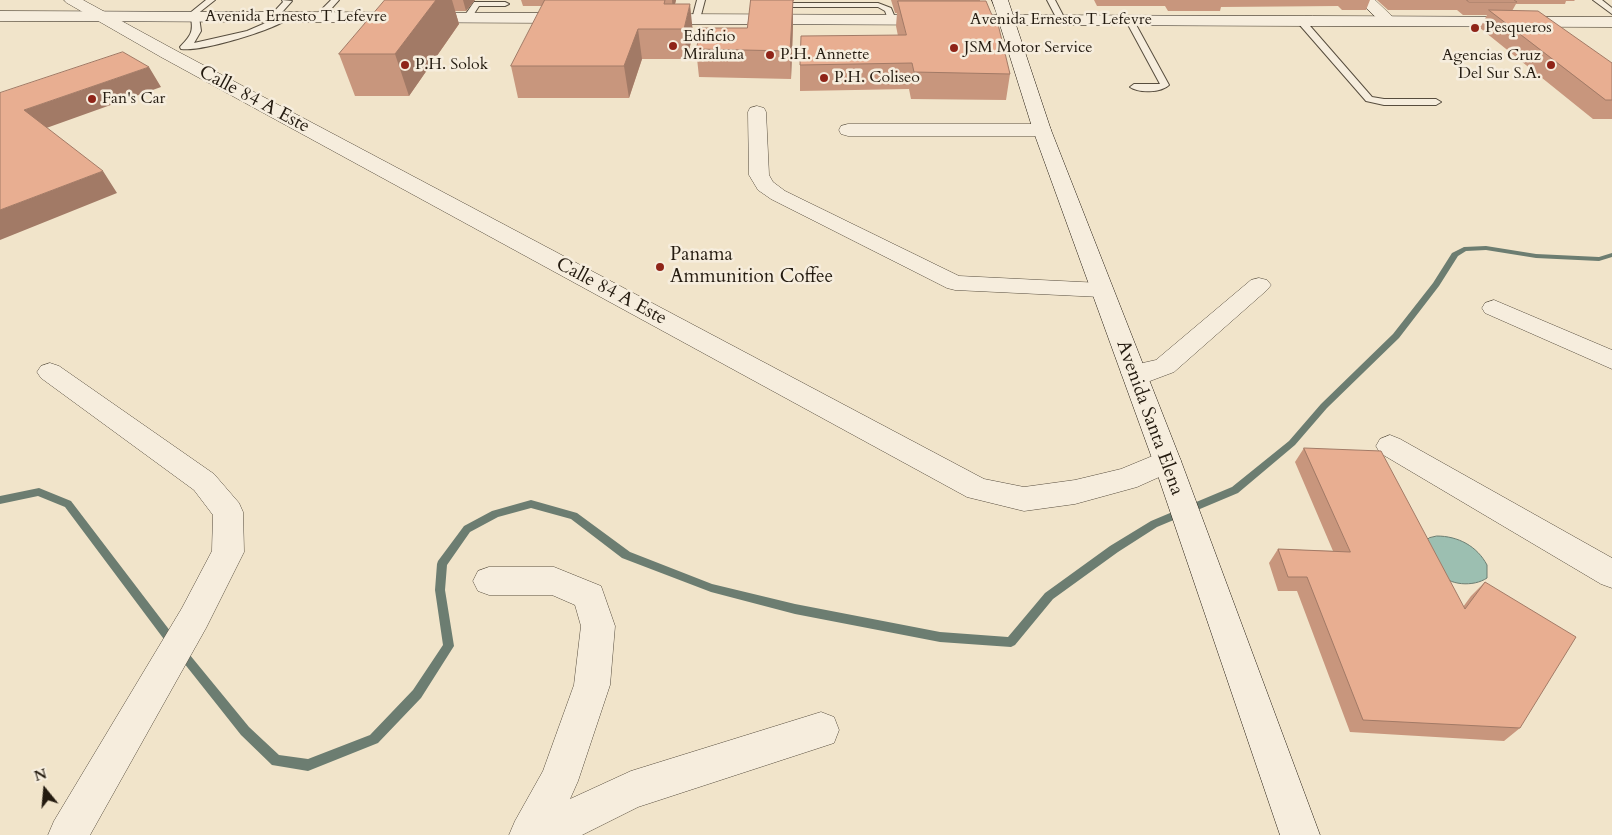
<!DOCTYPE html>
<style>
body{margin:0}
#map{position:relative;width:1612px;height:835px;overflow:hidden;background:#f1e4ca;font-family:Cardo,serif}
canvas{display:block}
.north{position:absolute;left:20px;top:765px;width:50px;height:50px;-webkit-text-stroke:4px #f6eddd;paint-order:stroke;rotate:343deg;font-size:14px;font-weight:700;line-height:20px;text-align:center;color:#241b10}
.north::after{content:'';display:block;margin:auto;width:18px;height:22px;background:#241b10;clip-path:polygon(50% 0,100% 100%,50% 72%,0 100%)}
</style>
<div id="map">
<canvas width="1612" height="835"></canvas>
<div class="north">N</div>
</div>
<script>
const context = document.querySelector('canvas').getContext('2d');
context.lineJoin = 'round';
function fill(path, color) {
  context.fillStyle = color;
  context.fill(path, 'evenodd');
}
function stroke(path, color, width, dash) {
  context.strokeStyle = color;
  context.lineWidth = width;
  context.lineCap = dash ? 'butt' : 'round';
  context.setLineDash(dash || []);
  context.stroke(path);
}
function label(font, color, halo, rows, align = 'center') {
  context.font = font + ' Cardo,serif';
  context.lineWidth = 5;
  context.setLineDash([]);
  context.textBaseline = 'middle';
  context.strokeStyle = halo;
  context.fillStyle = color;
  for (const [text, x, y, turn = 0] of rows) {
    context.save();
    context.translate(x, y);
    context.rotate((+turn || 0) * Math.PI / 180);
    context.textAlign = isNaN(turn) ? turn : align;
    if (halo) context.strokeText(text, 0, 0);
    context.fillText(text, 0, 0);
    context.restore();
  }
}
const water = new Path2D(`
 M 1437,536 C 1458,536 1477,546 1487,565 L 1487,578 C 1474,587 1448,586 1439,572 C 1433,563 1429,553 1424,543 L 1429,538 Z`);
const stream = new Path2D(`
 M 1486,246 L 1536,254 L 1599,257 L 1612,253 L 1612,257 L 1599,261 L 1536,258 L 1486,250 L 1466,251 L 1458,256 L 1439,286 L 1399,338 L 1327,408 L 1295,445 L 1238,493 L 1157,527 L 1118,552 L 1053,599 L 1015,645 L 1011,647 L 940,642 L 795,614 L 711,592 L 622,558 L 571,519 L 531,508 L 498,517 L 470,532 L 447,565 L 445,590 L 454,646 L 421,698 L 378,743 L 308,771 L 272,765 L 241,735 L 176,653 L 177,649 L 181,648 L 185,649 L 249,727 L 279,755 L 308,759 L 370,735 L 413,690 L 443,645 L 435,590 L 437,564 L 438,561 L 464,526 L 492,511 L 531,500 L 577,513 L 630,552 L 712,584 L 795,604 L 940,632 L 1008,637 L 1045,593 L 1110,546 L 1151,521 L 1232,487 L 1289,441 L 1321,404 L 1393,334 L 1433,283 L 1452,253 L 1464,247 Z
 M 39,488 L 71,501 L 177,640 L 178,643 L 177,646 L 173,648 L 169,646 L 65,507 L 38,496 L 0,504 L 0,496 Z`);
const lane = new Path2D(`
 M 206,0 L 215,0 L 196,15 L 199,17 L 201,31 L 194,43 L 247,31 L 284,15 L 291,17 C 275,30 201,52 181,49 L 180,47 C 189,37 194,33 191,19 L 185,17 Z
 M 282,0 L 292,1 L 276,19 L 270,19 L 269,17 L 283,2 Z
 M 331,0 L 339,0 L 322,19 L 316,19 L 316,15 Z
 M 697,0 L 705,0 L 700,19 L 696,21 L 692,19 Z
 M 1047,0 L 1055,0 L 1066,21 L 1065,23 L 1059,23 Z
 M 1593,0 L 1602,0 L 1612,8 L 1612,14 Z
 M 474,2 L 505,2 L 509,4 L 505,6 L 479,6 L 470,20 L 464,20 L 463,18 Z
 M 771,3 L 878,3 L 891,8 L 896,20 L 889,22 L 885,11 L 878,7 L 771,7 Z
 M 1127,19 L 1134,21 L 1169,85 C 1161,93 1138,93 1130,87 L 1134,84 L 1160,84 L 1126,21 Z
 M 1298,19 L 1304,19 L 1372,97 L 1384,99 L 1436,99 L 1441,102 L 1436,105 L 1384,105 L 1366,101 L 1298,23 Z`);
const street = new Path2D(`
 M 64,0 L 83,0 L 173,49 L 984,479 L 1024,487 L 1075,480 L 1121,469 L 1167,450 L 1177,453 L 1181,461 L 1177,469 L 1137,487 L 1075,504 L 1024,511 L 967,497 L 161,57 L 67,3 Z
 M 1358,0 L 1375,0 L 1398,22 L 1396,25 L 1384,25 Z
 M 757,106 L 764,108 L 766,112 L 769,175 L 773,182 L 785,191 L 959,276 L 1101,283 L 1109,285 L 1113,290 L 1109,295 L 1101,297 L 955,290 L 947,288 L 771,199 L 758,190 L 749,175 L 748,112 L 750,108 Z
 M 848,124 L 1042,124 L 1049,126 L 1051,130 L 1049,134 L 1042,136 L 848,136 L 841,134 L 839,130 L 841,126 Z
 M 1259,278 L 1267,280 L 1271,285 L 1267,290 L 1174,372 L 1150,381 L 1134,382 L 1125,379 L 1121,373 L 1125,367 L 1156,360 L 1251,280 Z
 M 1494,300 L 1612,350 L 1612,369 L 1485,313 L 1482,308 L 1485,303 Z
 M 50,363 L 59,366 L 214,474 L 239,503 L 243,512 L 244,552 L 206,628 L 90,835 L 48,835 L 54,821 L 182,608 L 212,551 L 213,515 L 194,490 L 41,378 L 37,372 L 41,366 Z
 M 1390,435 L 1400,439 L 1612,558 L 1612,588 L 1601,584 L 1380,453 L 1376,446 L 1380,439 Z
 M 489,567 L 554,567 L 601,586 L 615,626 L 610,685 L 578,781 L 570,799 L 631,771 L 821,712 L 834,717 L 839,730 L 834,743 L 638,807 L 582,835 L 509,835 L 515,821 L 543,771 L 574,685 L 581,626 L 575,605 L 552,595 L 489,595 L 478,591 L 473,581 L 478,571 Z`);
const secondary = new Path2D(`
 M 992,0 L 1008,0 L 1013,15 L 1612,17 L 1612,27 L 1016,25 L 1051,130 L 1181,461 L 1320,835 L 1280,835 L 1153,461 L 1033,130 L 1000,25 L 654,24 L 648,22 L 646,19 L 648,16 L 654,14 L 997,15 Z
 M 0,11 L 573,13 L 579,15 L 581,18 L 579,21 L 573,23 L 0,21 Z`);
const wall = new Path2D(`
 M 385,0 L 475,0 L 466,11 L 455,11 L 459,24 L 409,96 L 355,96 L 339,54 Z
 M 521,0 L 676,0 L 675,4 L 693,33 L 687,59 L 642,59 L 629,98 L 518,98 L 511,66 L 542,6 L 523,6 Z
 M 751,0 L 794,0 L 794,1 L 793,1 L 793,25 L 791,79 L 699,77 L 696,49 L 747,28 Z
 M 891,0 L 980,0 L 980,1 L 1010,74 L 1006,100 L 911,99 L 909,89 L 800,91 L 800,65 L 898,36 L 896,26 L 897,13 L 895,13 Z
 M 1094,0 L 1370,0 L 1366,10 L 1342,10 L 1338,6 L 1221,7 L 1220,11 L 1168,11 L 1165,6 L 1097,6 Z
 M 1377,0 L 1575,0 L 1574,1 L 1566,1 L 1565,4 L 1516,4 L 1512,11 L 1612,63 L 1612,119 L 1593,119 L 1480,28 L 1487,15 L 1463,15 L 1457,10 L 1388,10 Z
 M 1304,448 L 1463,607 L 1471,596 L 1485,582 L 1520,728 L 1504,741 L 1350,732 L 1297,591 L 1278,591 L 1269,563 L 1278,549 L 1333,551 L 1295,462 Z`);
const shadedWall = new Path2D(`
 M 436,0 L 452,0 L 459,24 L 409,96 L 395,54 Z
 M 463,0 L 475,0 L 466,11 Z
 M 672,0 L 676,0 L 673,12 Z
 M 793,0 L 793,25 L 791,79 L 790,51 Z
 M 690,4 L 693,33 L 687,59 L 684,29 Z
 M 638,29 L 642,59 L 629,98 L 624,66 Z
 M 149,67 L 161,87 L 38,131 L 24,110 Z
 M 103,171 L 117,193 L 0,240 L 0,210 Z`);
const building = new Path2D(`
 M 385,0 L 436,0 L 395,54 L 339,54 Z
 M 545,0 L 665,0 L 664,4 L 690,4 L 684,29 L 638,29 L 624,66 L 511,66 Z
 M 751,0 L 793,0 L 790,51 L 696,49 L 702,28 L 747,28 Z
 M 1467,0 L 1514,0 L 1517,2 L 1469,2 Z
 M 898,1 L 986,1 L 991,13 L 998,24 L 1010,74 L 914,72 L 912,63 L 800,65 L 801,36 L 906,35 Z
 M 1489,10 L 1538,11 L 1612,63 L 1612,100 L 1606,100 Z
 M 123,52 L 149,67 L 24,110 L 103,171 L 0,210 L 0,93 Z
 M 1304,448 L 1381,451 L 1465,609 L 1485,582 L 1576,637 L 1520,728 L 1363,720 L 1307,577 L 1288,577 L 1278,549 L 1350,552 Z`);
const markers = [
 [1475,28,5,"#8f2418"],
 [673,46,5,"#8f2418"],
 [954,48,5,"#8f2418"],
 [770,55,5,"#8f2418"],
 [405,65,5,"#8f2418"],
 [1551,65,5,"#8f2418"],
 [824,78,5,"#8f2418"],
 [92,99,5,"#8f2418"],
 [660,267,5,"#8f2418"]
];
const farStreetnames = [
 ["Avenida Ernesto T Lefevre",296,17],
 ["Avenida Ernesto T Lefevre",1061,20]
];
const farPoinames = [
 ["Pesqueros",1485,28],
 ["Edificio",683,37],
 ["Miraluna",683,55],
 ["JSM Motor Service",964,48],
 ["P.H. Annette",780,55],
 ["Agencias Cruz",1541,56,"right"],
 ["Del Sur S.A.",1541,74,"right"],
 ["P.H. Solok",415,65],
 ["P.H. Coliseo",834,78],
 ["Fan's Car",102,99]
];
const streetNames = [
 ["Calle 84 A Este",254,100,28],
 ["Calle 84 A Este",611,292,28],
 ["Avenida Santa Elena",1149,418,70]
];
const poiNames = [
 ["Panama",670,256],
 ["Ammunition Coffee",670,278]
];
fill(water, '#9cbfb1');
stroke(water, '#6c7d71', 1);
fill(stream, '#6c7d71');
stroke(lane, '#574d3e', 2);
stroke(street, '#574d3e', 1);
stroke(secondary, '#241b10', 1);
fill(lane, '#f6eddd');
fill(street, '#f6eddd');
fill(secondary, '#f6eddd');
fill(wall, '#c8967d');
fill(shadedWall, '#a27a66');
fill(building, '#e8ae91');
stroke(building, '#a27a66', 1);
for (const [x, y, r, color] of markers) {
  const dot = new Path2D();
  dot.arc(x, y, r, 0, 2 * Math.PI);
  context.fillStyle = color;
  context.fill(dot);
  stroke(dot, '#f6eddd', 2);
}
label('16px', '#241b10', '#f6eddd', farStreetnames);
label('16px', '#241b10', '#f6eddd', farPoinames, 'left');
label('19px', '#241b10', '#f6eddd', streetNames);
label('19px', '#241b10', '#f6eddd', poiNames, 'left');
</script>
